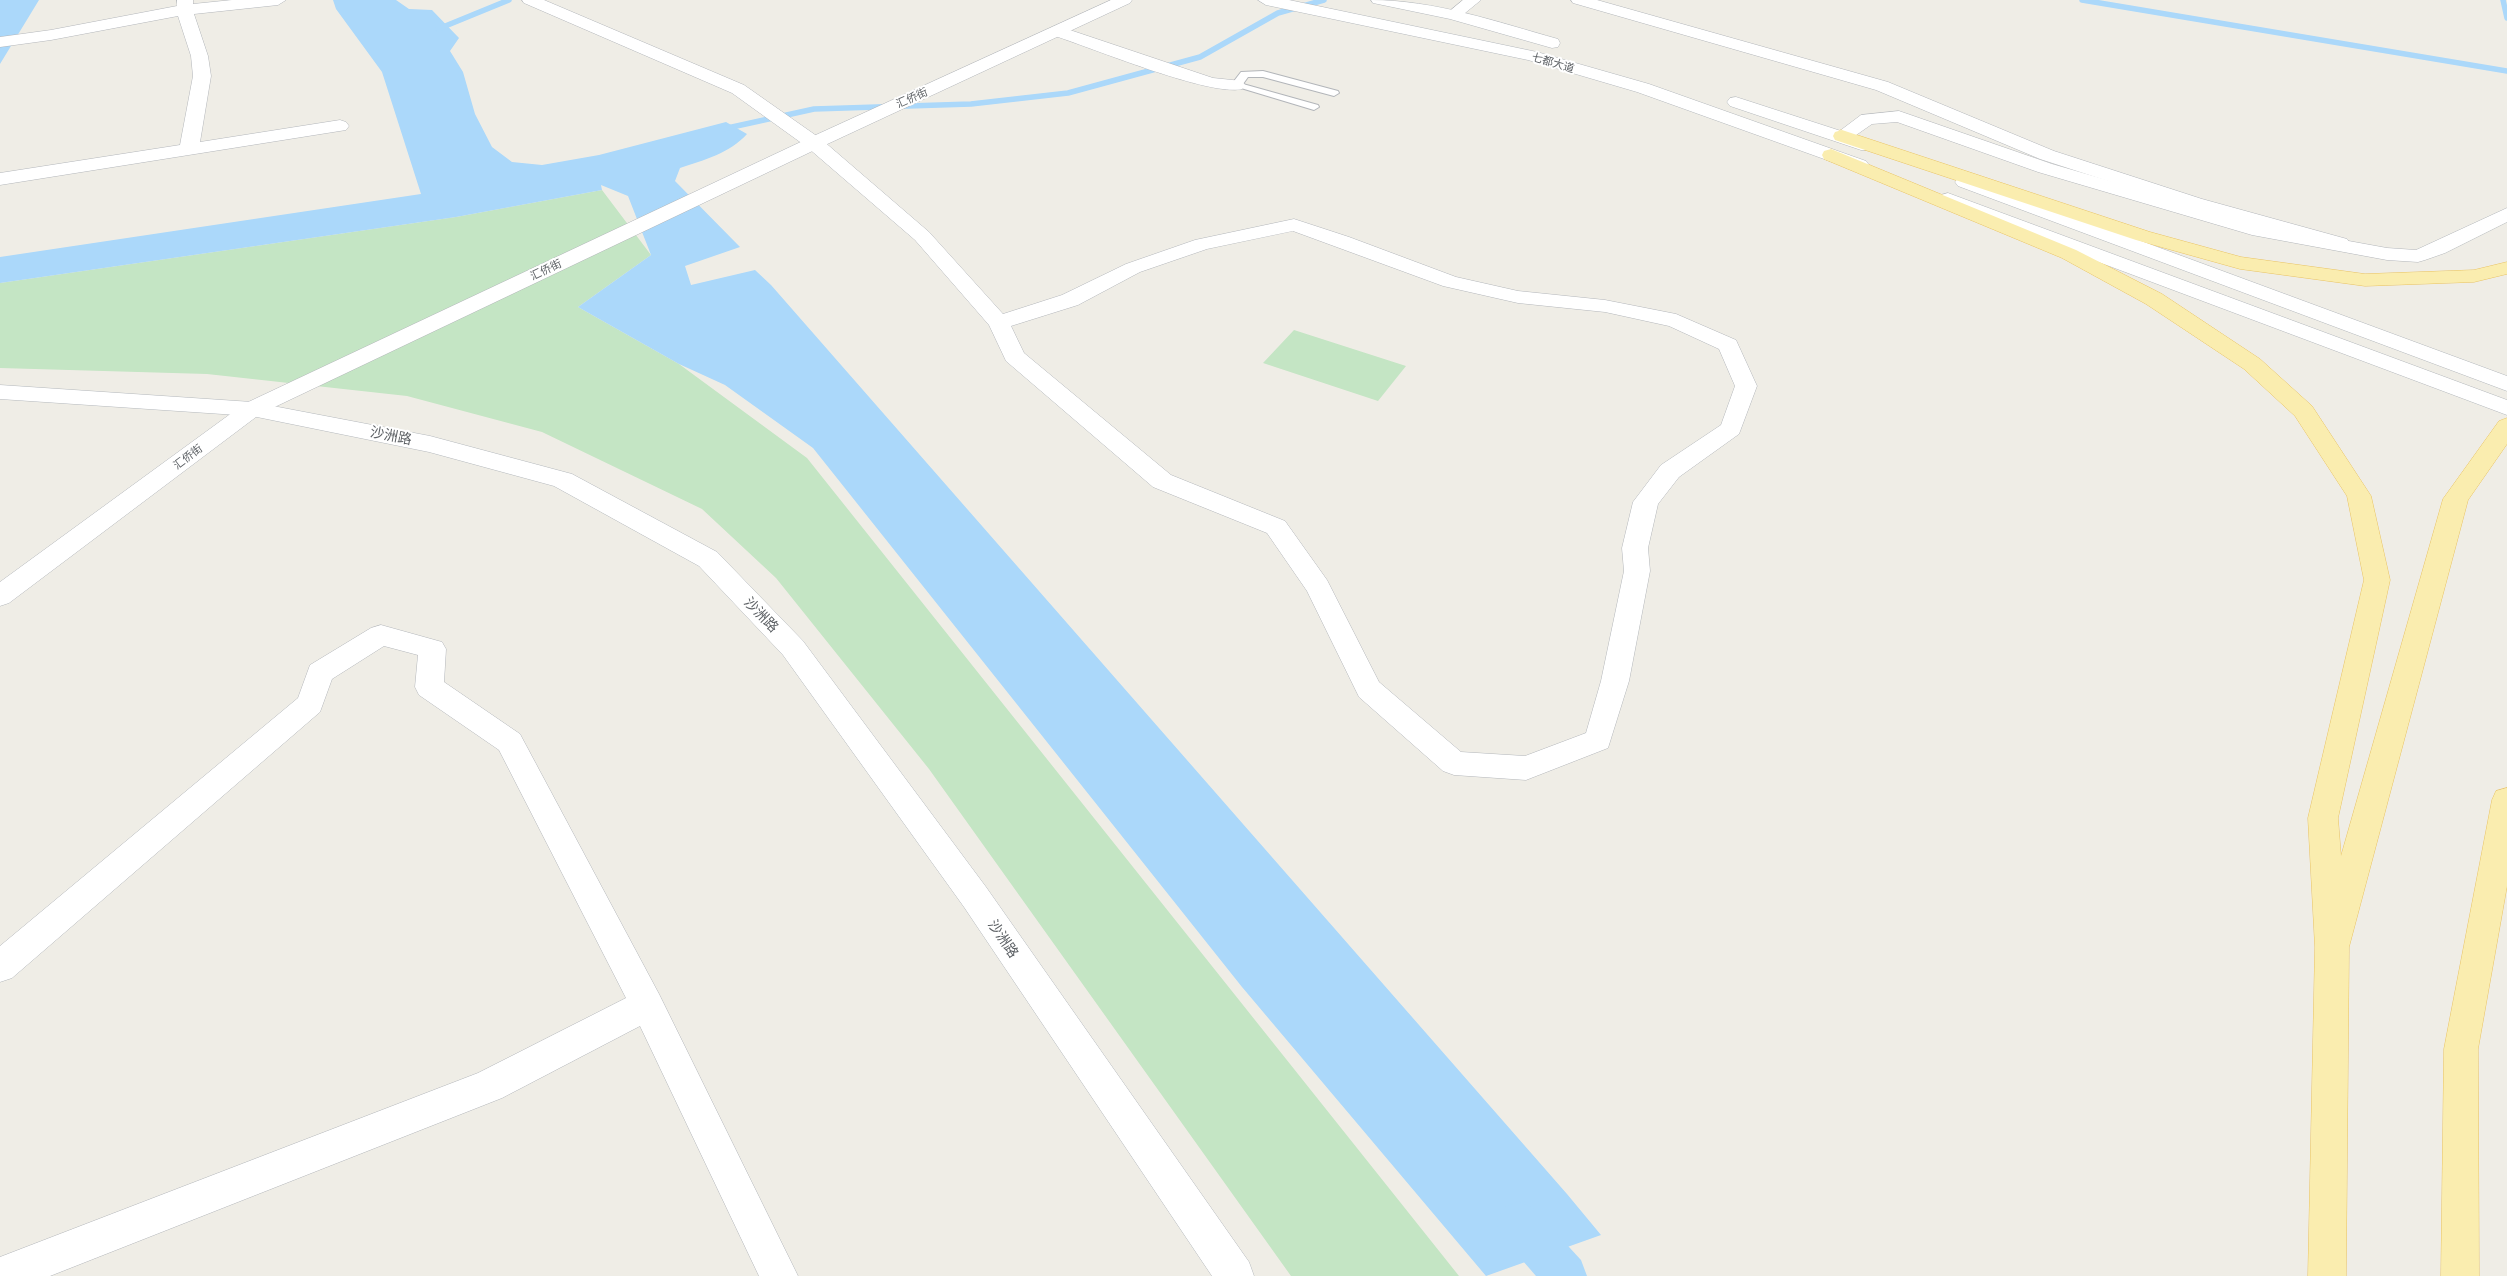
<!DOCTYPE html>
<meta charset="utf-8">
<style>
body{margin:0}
canvas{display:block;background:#efede6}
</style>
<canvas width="2507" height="1276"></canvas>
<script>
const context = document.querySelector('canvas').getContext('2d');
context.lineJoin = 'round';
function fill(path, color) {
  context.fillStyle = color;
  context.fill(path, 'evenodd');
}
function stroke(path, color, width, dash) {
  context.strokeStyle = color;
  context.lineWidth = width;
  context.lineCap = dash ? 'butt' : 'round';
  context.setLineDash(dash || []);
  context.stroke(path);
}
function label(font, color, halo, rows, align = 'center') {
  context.font = font + ' "Golos Text","Noto Sans SC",sans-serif';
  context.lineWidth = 4;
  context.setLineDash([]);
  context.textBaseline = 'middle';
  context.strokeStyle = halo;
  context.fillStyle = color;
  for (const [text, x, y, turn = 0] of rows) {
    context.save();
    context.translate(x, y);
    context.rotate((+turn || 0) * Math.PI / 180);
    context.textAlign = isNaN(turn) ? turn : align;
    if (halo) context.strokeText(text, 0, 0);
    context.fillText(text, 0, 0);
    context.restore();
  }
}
const green = new Path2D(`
 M 602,190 L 651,255 L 578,307 L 679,364 L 807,458 L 1459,1276 L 1291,1276 L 929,769 L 776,578 L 702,509 L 542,432 L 407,396 L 207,374 L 0,368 L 0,283 L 456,217 Z
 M 1294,330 L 1406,366 L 1378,401 L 1263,363 Z`);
const water = new Path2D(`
 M 0,0 L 39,0 L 0,64 Z
 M 333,0 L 396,0 L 409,9 L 432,10 L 459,38 L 450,51 L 463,72 L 475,114 L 492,147 L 512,162 L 542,165 L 599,155 L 726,122 L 747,134 C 730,153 704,160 680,168 L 675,181 L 740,247 L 685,266 L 691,285 L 755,270 L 771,285 L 1567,1194 L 1601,1235 L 1486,1276 L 1242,987 L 813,448 L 725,385 L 679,364 L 578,307 L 651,255 L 628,196 L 601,185 L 602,190 L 456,217 L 0,283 L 0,257 L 421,194 L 382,72 L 336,9 Z`);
const stream = new Path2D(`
 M 2082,0 L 2507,71
 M 2503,0 L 2507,18
 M 438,29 L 509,0
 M 723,129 L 814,109 L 971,104 L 1068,93 L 1200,57 L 1278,13 L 1324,0`);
const canal = new Path2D(`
 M 1518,1201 L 1533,1208 L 1581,1260 L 1587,1276 L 1536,1276 L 1503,1238 L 1496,1223 L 1503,1208 Z`);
const service = new Path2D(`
 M 1263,71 L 1338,91 L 1339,93 L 1334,96 L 1263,77 L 1248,77 L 1243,84 L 1318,105 L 1319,107 L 1314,110 L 1231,85 L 1241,72 Z`);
const minor = new Path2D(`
 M 177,0 L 193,0 L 193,4 L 232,0 L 286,0 L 278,5 L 194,14 L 208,56 L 211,76 L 200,142 L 340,120 L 346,122 L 349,126 L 346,130 L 0,185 L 0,173 L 180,145 L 193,76 L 191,56 L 178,16 L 51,40 L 0,47 L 0,37 L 51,30 L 177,6 Z
 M 522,0 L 544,0 L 744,85 L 821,139 L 929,232 L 1003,314 L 1062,295 L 1126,264 L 1195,240 L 1294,219 L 1349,237 L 1456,277 L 1518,291 L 1605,300 L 1676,314 L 1736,340 L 1757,386 L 1739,434 L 1679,477 L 1658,504 L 1648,548 L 1650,571 L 1629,681 L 1608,748 L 1526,780 L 1454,775 L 1443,771 L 1359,697 L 1307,591 L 1267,533 L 1153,487 L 1006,361 L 989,325 L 915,240 L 807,147 L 732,93 L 524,3 ZM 1293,231 L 1443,286 L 1518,303 L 1605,312 L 1669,326 L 1719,349 L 1735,386 L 1721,425 L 1661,465 L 1633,502 L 1622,548 L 1624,571 L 1601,681 L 1586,733 L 1525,756 L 1461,752 L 1379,682 L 1327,580 L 1285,521 L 1171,475 L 1024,353 L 1011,326 L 1078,305 L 1140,272 L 1207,249 Z
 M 1463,0 L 1481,0 L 1459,18 L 1447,18 L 1445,15 Z
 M 1571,0 L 1597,0 L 1888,82 L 2054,151 L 2202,199 L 2347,239 L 2350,243 L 2347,247 L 2340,249 L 2188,207 L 2040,159 L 1876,90 L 1573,3 Z
 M 1058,26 L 1213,78 L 1242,81 L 1245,85 L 1242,89 C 1210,97 1090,47 1052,35 L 1050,31 L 1052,27 Z
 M 381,625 L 442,642 L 446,649 L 444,682 L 520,734 L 659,994 L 798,1276 L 759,1276 L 640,1026 L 502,1098 L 50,1276 L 0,1276 L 0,1257 L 478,1073 L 626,998 L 499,750 L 419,695 L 415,687 L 418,655 L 384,646 L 332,679 L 320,712 L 12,978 L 0,982 L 0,946 L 298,698 L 310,665 L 371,628 Z`);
const tertiary = new Path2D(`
 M 1111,0 L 1132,0 L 1130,3 L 821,147 L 260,414 L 9,603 L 0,606 L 0,582 L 244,404 L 807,139 Z
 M 1899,111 L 2052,164 L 2261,225 L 2387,248 L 2416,250 L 2507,208 L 2507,222 L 2445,253 L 2425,260 L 2418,262 L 2387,260 L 2252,235 L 2038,172 L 1897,122 L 1872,124 L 1849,140 L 1835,140 L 1833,136 L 1861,115 Z`);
const secondary = new Path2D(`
 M 1258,0 L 1289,0 L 1537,52 L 1649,84 L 1866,161 L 1869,165 L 1866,169 L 1852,169 L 1637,92 L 1528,60 L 1266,5 Z
 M 1371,0 C 1435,0 1497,22 1558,39 L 1560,43 L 1558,47 L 1552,48 L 1450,19 L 1373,3 Z
 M 1736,97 L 1875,142 L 1877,146 L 1875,150 L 1861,150 L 1730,106 L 1727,102 L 1730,98 Z
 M 1965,176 L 2507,376 L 2507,391 L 1958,186 L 1955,182 L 1958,178 Z
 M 1948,193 L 2507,400 L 2507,415 L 1941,203 L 1938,199 L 1941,195 Z
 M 0,385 L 252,402 L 430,436 L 572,474 L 717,552 L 803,641 L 986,887 L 1249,1262 L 1254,1276 L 1212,1276 L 964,907 L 783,655 L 699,566 L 554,486 L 429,452 L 252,416 L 0,399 Z`);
const primary = new Path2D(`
 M 1842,130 L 2150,232 L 2241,257 L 2365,274 L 2474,270 L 2507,262 L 2507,274 L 2474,282 L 2365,286 L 2240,269 L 2136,240 L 1835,140 L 1833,136 L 1835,132 Z
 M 1831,149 L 2076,250 L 2162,294 L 2260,359 L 2312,406 L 2371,496 L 2390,580 L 2338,818 L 2341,856 L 2443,499 L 2499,421 L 2507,418 L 2507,444 L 2468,500 L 2349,947 L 2346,1276 L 2308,1276 L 2315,947 L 2308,818 L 2364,580 L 2347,496 L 2295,416 L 2244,369 L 2146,304 L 2062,258 L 1824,159 L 1822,155 L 1824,151 Z
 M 2507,788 L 2507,886 L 2478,1049 L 2479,1276 L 2441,1276 L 2444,1049 L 2492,800 L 2496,791 Z`);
const farStreetnames = [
 ["七都大道",1553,63,16],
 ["汇侨街",912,98,-24],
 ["汇侨街",546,270,-25],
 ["汇侨街",188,457,-37]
];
const streetNames = [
 ["沙洲路",391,436,11],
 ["沙洲路",761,615,46],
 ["沙洲路",1003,939,56]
];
fill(green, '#c4e5c4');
fill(water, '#abd8fa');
stroke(stream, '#abd8fa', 5.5);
fill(canal, '#abd8fa');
stroke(service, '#b3b6ba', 2);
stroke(minor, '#b3b6ba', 1);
stroke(tertiary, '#b3b6ba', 1);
stroke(secondary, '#b4b8bc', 1);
stroke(primary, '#e9c364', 1);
fill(service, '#fff');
fill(minor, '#fff');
fill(tertiary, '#fff');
fill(secondary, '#fff');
fill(primary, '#faedaf');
label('11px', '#5d6165', '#fff', farStreetnames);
label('14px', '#5d6165', '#fff', streetNames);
</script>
